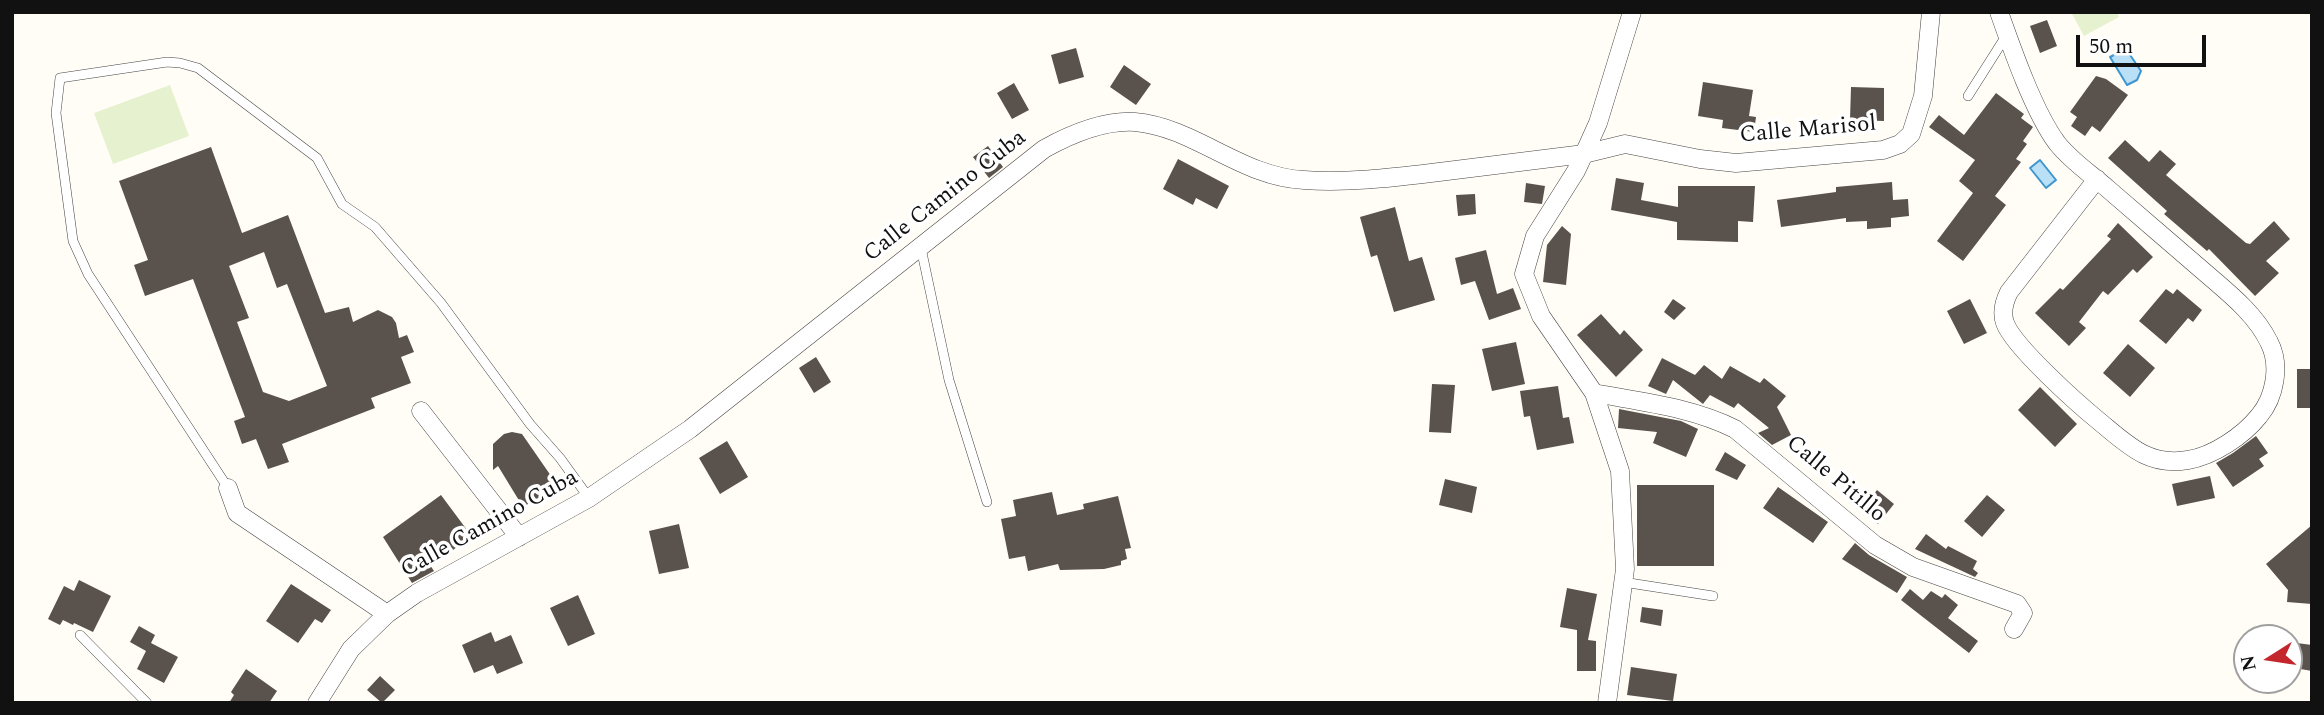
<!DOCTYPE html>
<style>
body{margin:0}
#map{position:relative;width:2324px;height:715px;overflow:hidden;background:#fffdf5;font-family:Spectral,serif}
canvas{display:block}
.frame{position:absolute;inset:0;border:14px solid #111;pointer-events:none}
.north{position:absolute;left:2233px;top:624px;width:70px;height:70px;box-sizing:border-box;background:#fff;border:2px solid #a0a0a0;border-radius:50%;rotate:258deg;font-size:19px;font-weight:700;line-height:28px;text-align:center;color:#111}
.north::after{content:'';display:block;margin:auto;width:24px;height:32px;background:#c4262e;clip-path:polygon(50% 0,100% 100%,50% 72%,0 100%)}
.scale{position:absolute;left:2076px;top:35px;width:130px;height:32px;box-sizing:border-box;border:4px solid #111;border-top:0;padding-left:9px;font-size:21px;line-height:24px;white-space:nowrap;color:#111;-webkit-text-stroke:5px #fff;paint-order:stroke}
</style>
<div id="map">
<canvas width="2324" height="715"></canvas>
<div class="frame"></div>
<div class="north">N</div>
<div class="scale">50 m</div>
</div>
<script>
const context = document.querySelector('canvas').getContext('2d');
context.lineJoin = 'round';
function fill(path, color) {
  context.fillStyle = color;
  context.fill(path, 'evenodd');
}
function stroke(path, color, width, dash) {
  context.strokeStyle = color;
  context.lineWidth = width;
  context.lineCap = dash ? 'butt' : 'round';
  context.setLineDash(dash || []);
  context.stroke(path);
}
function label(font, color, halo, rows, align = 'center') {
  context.font = font + ' Spectral,serif';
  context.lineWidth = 7;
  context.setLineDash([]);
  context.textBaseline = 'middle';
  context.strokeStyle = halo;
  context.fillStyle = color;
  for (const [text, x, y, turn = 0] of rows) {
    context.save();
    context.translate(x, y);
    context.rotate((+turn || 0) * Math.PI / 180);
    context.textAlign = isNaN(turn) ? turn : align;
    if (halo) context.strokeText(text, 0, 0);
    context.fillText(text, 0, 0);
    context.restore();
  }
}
const pitch = new Path2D(`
 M 2071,12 L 2117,12 L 2119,17 L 2084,36 Z
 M 170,85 L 189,136 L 113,164 L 94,113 Z`);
const water = new Path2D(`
 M 2126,49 L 2141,71 L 2137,80 L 2127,85 L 2110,57 Z
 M 2040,160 L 2056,180 L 2046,188 L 2030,168 Z`);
const building = new Path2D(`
 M 2047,20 L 2057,46 L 2040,53 L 2030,26 Z
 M 1076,48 L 1084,77 L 1059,84 L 1051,55 Z
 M 1124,65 L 1151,84 L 1136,105 L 1110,87 Z
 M 2096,76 L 2106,79 L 2128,95 L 2100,132 L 2092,126 L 2085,136 L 2071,126 L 2077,117 L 2070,112 Z
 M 1703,82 L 1753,90 L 1749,116 L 1756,117 L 1754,132 L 1722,128 L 1723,120 L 1698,116 Z
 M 1014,83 L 1029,110 L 1012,119 L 997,93 Z
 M 1851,87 L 1884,88 L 1884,121 L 1850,120 Z
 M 1996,93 L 2024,114 L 2021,118 L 2033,127 L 2023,141 L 2027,144 L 2016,159 L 2021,162 L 1995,196 L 2006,205 L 1963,261 L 1937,241 L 1973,193 L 1959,181 L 1975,160 L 1929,127 L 1939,115 L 1964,135 Z
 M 2125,140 L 2149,162 L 2160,150 L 2176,164 L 2166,175 L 2246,243 L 2250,244 L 2274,221 L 2290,239 L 2266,261 L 2279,273 L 2255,296 L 2209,249 L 2207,251 L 2164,214 L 2167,211 L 2108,158 Z
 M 988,146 L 1003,167 L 989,178 L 973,157 Z
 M 211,147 L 242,233 L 288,215 L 325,313 L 349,307 L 353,322 L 378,310 L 392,317 L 396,323 L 399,338 L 407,335 L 414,352 L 401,357 L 411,383 L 371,398 L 375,408 L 282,444 L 289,462 L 268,469 L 256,439 L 242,444 L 234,421 L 245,417 L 193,279 L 145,296 L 134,265 L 148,260 L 119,181 ZM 264,252 L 277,288 L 287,284 L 327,386 L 289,401 L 263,392 L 237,322 L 249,318 L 229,266 Z
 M 1178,159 L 1229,186 L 1217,209 L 1196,198 L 1193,205 L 1163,189 Z
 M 1616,178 L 1644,183 L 1641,200 L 1678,207 L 1678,186 L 1755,186 L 1753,222 L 1738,221 L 1738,242 L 1677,240 L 1677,222 L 1611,210 Z
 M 1892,182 L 1893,200 L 1908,199 L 1909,216 L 1891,218 L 1891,227 L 1867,229 L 1867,221 L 1846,222 L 1846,218 L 1781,227 L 1777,200 L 1836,192 L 1836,187 Z
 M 1526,183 L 1545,186 L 1542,204 L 1524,202 Z
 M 1475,194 L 1476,214 L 1458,216 L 1456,195 Z
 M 1395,207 L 1409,261 L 1422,257 L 1435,300 L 1394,312 L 1377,255 L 1371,257 L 1360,217 Z
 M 2118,223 L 2153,257 L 2137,273 L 2133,269 L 2108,295 L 2103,291 L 2079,322 L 2086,328 L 2069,346 L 2035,313 L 2060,288 L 2063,290 L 2111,239 L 2107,236 Z
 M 1562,226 L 1571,234 L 1566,285 L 1543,282 L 1547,245 Z
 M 1486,250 L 1497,294 L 1513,288 L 1521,309 L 1489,320 L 1475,281 L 1461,285 L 1455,258 Z
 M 2166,289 L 2173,294 L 2177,289 L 2202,310 L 2193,322 L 2188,318 L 2166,344 L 2139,321 Z
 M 1673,299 L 1686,308 L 1674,320 L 1664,312 Z
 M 1970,299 L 1987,333 L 1964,344 L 1947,311 Z
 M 1601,314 L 1620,335 L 1624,330 L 1643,350 L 1616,377 L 1577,335 Z
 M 1516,342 L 1525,384 L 1492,391 L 1482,349 Z
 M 2128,344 L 2155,368 L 2130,397 L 2103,373 Z
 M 816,357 L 831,382 L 814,393 L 799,368 Z
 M 1662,358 L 1695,375 L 1704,365 L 1722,379 L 1730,366 L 1760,383 L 1764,378 L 1786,396 L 1777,407 L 1791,435 L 1772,445 L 1758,433 L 1769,428 L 1738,403 L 1734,408 L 1710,395 L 1703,404 L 1673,380 L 1666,394 L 1648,386 Z
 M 2297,369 L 2312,369 L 2312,408 L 2297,408 Z
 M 1432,384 L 1455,385 L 1451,433 L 1429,432 Z
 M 1558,386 L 1563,418 L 1569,417 L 1574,443 L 1537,450 L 1530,416 L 1524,417 L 1520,391 Z
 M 2040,387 L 2077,424 L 2055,447 L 2018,410 Z
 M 1619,409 L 1681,421 L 1698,429 L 1686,457 L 1653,443 L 1657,432 L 1618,428 Z
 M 512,432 L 522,434 L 558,486 L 523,507 L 498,466 L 493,470 L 493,444 L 504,434 Z
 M 2256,436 L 2268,453 L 2259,459 L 2264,466 L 2233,487 L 2216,463 L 2233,453 Z
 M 727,441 L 748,477 L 720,494 L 699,458 Z
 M 1725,452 L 1746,465 L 1737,480 L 1715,470 Z
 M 2210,476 L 2215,498 L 2177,506 L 2172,484 Z
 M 1445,479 L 1477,487 L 1472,513 L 1439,505 Z
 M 1637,485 L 1714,485 L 1714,566 L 1637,566 Z
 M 1778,487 L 1828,522 L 1813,543 L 1763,508 Z
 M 1877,490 L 1894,504 L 1878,524 L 1861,511 Z
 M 1052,492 L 1057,515 L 1084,509 L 1083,504 L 1118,496 L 1131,548 L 1125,549 L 1127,559 L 1121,561 L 1121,565 L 1104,569 L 1060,570 L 1058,564 L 1028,571 L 1025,556 L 1009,559 L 1001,519 L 1016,516 L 1013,500 Z
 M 441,495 L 467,530 L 462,533 L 467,539 L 453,550 L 448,543 L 426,559 L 434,571 L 412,583 L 383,537 Z
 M 1987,495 L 2005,510 L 1982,537 L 1964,521 Z
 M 679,524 L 689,568 L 659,574 L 649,531 Z
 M 2312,525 L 2312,604 L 2287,602 L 2288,590 L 2266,564 Z
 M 1926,534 L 1946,549 L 1948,546 L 1977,561 L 1973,569 L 1978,573 L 1975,577 L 1915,549 Z
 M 1855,543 L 1869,555 L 1907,577 L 1897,593 L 1842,559 Z
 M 79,580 L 111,596 L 93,632 L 74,623 L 73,625 L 63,620 L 60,625 L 48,619 L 64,586 L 74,591 Z
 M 291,584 L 331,610 L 322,623 L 315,619 L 298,643 L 266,621 Z
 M 1567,588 L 1597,594 L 1588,640 L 1596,641 L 1596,671 L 1577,671 L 1577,630 L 1560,627 Z
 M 1910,589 L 1923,600 L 1931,591 L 1942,598 L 1945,594 L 1958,605 L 1948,618 L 1978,641 L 1969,653 L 1901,600 Z
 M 578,595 L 595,634 L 568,646 L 550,608 Z
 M 1642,607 L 1663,610 L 1661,626 L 1640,622 Z
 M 139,626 L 155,635 L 151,643 L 178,657 L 164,683 L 137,669 L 146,651 L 130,642 Z
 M 491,632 L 495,642 L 511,635 L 523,663 L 497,674 L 493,665 L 474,673 L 462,645 Z
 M 2289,642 L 2312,645 L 2312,671 L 2289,667 Z
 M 1631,667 L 1677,674 L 1673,701 L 1627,695 Z
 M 246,669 L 277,691 L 269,703 L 229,703 L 234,695 L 231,692 Z
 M 380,676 L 395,690 L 382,703 L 367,690 Z`);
const service = new Path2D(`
 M 1968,96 L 2006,36
 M 921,248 L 949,380 L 987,502
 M 228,488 L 88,274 L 73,241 L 56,113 L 60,78 L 167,62 L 180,63 L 198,68 L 317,158 L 342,204 L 375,227 L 441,303 L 530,424 L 560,458 L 589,498
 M 1623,582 L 1713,596
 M 80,635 L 147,703`);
const minor = new Path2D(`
 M 1999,12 C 2012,49 2034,112 2057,143 C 2071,161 2091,174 2108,189 C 2142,218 2175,247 2209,276 C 2231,295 2256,315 2269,342 C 2281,365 2275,397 2259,416 C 2243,436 2213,456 2188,460 C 2149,467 2128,445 2100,422 C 2078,404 2014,347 2005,323 C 2001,312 2004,302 2009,292 L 2097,179
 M 1594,393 C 1642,402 1691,407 1735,429 L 1875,545 L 1913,567 L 2017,604 L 2023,613 L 2014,629
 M 421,411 L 519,537
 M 228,488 L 237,513 L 387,614
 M 317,703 L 351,649 L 387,614 L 417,593 L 589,498 L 690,429 L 1044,149 C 1071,134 1103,120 1135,122 C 1194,127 1241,177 1304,180 C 1346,183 1389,178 1431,173 C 1482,167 1533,160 1584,154 L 1598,123 L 1632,12
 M 1607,703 L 1625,569 L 1620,471 L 1594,393 L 1541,316 L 1524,274 L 1535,236 L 1576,171 L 1584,154 L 1625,144 L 1700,159 L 1736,163 L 1883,150 L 1900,144 L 1911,134 L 1923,96 L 1931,12`);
const streetNames = [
 ["Calle Marisol",1808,131,-5],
 ["Calle Camino Cuba",946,197,-38],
 ["Calle Pitillo",1835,480,40],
 ["Calle Camino Cuba",490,525,-29]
];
fill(pitch, '#e6f2cf');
fill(water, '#b9e0f7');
stroke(water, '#3f96cf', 2);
fill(building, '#5a524d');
stroke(service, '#444', 10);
stroke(minor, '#444', 19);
stroke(service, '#fff', 9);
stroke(minor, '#fff', 18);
label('23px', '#111', '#fff', streetNames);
</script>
